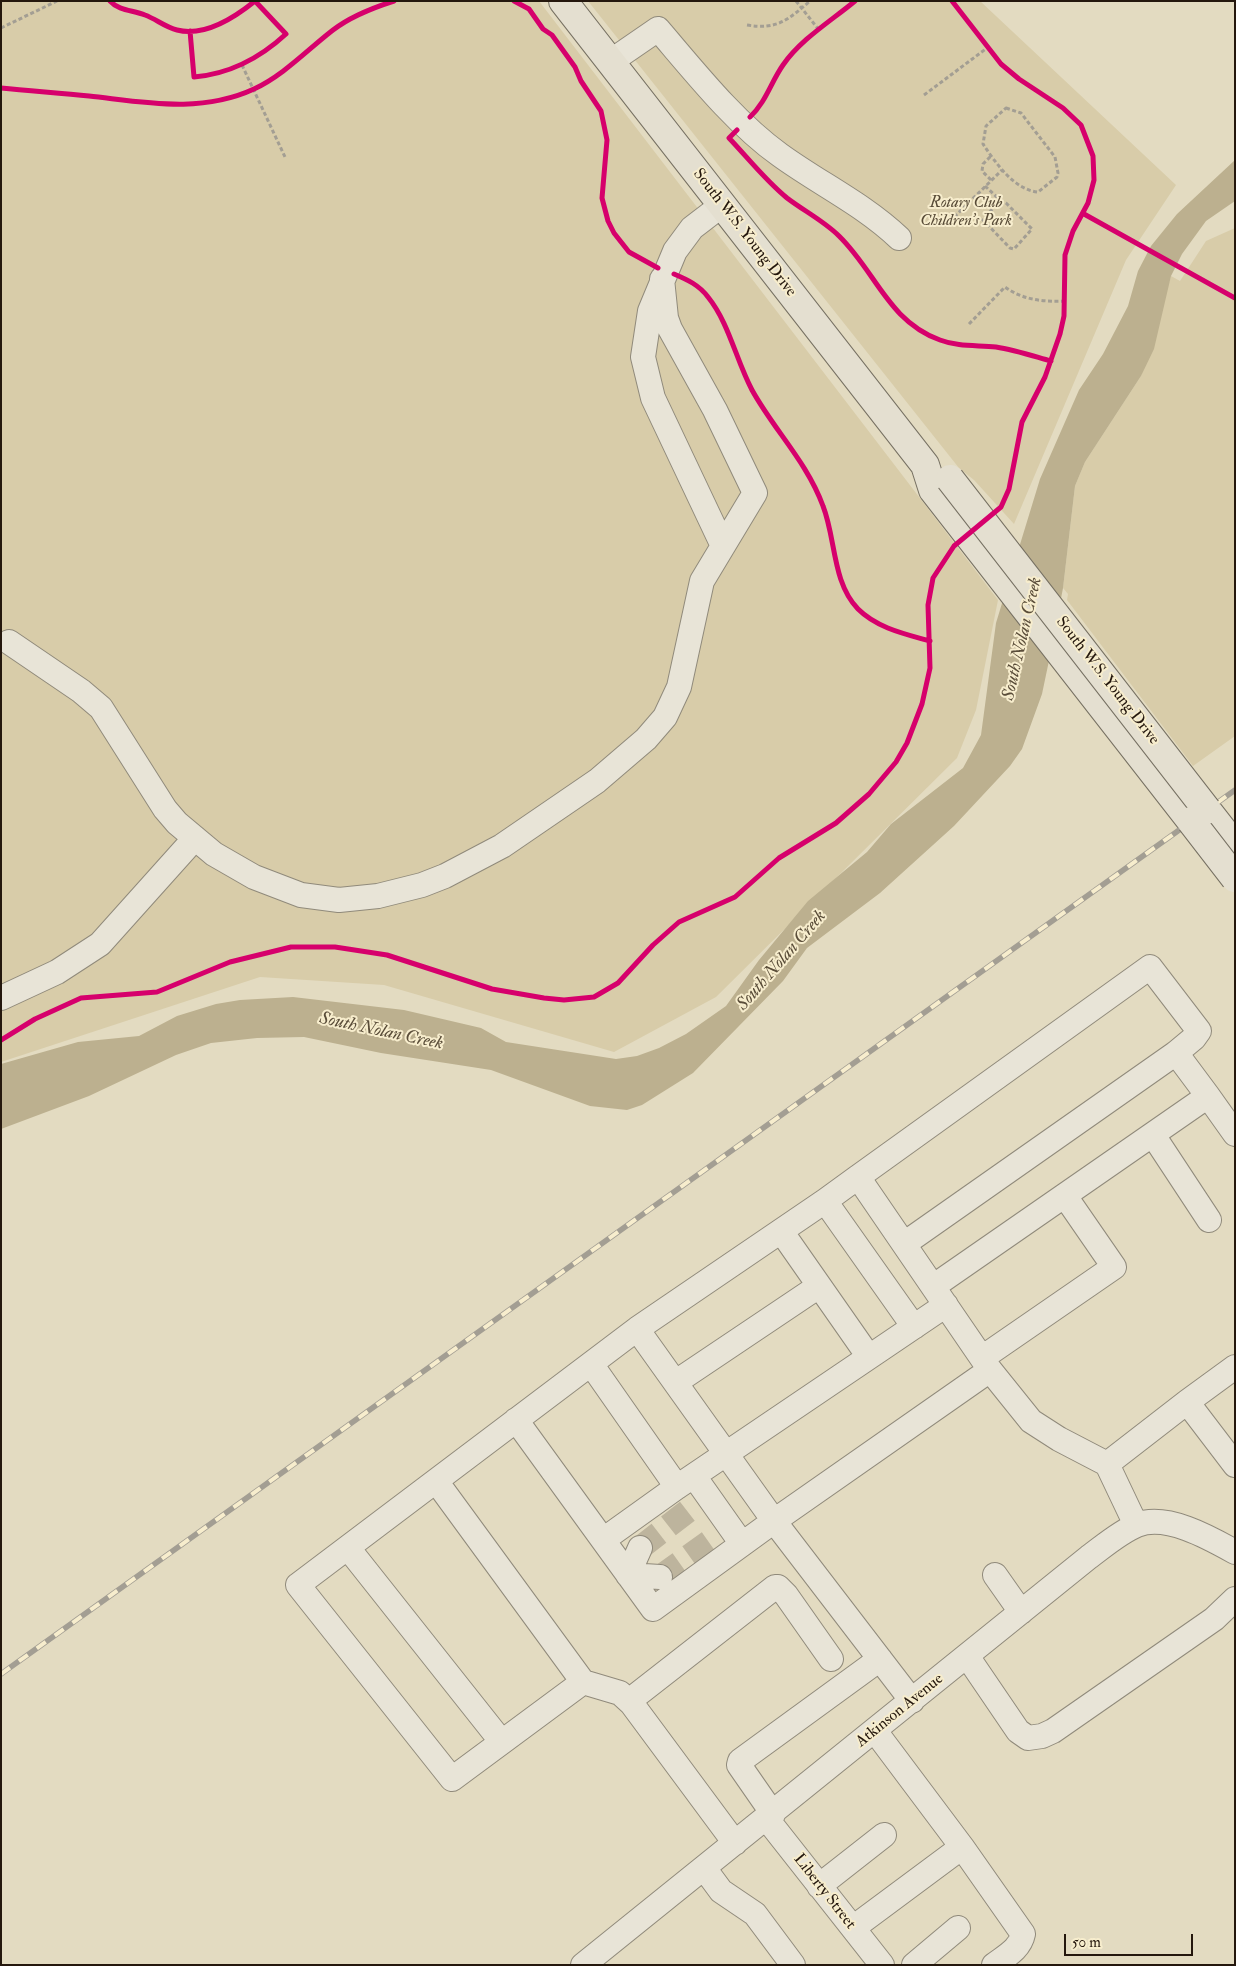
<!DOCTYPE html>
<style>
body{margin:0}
#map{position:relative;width:1236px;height:1966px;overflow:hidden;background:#e3dbc1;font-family:"IM FELL Double Pica",serif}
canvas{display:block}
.frame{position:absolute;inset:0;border:2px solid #24170d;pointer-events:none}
.scale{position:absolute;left:1064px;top:1934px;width:129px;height:22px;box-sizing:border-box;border:2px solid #24170d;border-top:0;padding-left:6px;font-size:15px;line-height:18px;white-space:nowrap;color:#24170d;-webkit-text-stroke:4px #f7edcd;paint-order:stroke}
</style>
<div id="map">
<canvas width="1236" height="1966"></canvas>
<div class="frame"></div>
<div class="scale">50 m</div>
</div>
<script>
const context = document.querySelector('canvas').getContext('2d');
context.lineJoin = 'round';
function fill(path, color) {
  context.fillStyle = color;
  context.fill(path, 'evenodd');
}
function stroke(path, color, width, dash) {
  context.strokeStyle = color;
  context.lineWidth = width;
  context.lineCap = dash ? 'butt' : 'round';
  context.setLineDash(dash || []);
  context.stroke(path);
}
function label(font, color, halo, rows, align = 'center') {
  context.font = font + ' "IM FELL Double Pica",serif';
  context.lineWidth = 4;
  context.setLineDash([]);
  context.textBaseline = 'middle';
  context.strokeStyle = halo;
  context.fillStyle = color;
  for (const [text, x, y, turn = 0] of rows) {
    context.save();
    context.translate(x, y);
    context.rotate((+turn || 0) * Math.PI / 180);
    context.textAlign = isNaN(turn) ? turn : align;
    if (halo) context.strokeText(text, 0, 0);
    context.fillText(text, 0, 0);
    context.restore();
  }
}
const green = new Path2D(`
 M 1,1 L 539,1 L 998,600 L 976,710 L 957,758 L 716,997 L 614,1052 L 384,985 L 260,977 L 1,1062 Z
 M 588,1 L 980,1 L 1176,185 L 1126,260 L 1014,524 L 974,480 L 959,468 Z
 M 1235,228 L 1235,736 L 1193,766 L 1067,600 L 1068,594 L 1063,588 L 1075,486 L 1085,462 L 1141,376 L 1171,276 L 1180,281 L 1206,241 Z`);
const water = new Path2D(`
 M 1235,160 L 1235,201 L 1206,221 L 1182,254 L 1171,276 L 1154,349 L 1141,376 L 1085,462 L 1075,486 L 1063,588 L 1051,651 L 1042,694 L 1022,749 L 1010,766 L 954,826 L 880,893 L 807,948 L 783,981 L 693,1073 L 642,1105 L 627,1110 L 590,1106 L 491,1070 L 381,1053 L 304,1037 L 257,1038 L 211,1043 L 176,1055 L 89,1096 L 1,1129 L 1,1064 L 78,1042 L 139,1036 L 177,1016 L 216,1004 L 240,1000 L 293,997 L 404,1010 L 481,1028 L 506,1042 L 616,1059 L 637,1056 L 659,1048 L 686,1034 L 726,1006 L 759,960 L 808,901 L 867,852 L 891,824 L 963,768 L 981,735 L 996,623 L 1040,479 L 1079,390 L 1103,354 L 1128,306 L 1138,271 L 1151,246 L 1177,214 Z`);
const minorTunnel = new Path2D(`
 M 640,1548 L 694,1506
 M 660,1577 L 716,1537`);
const path = new Path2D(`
 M 796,1 L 819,30
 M 747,25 C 777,30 788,20 810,1
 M 1,28 L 57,1
 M 242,65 L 285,157
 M 924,95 L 987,48
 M 1006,108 L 1021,113 L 1055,157 L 1058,173 L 1057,177 L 1038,192 C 1014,190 995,162 983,144 L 986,126 Z
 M 991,180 L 982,171 L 983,164 L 991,156
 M 985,186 L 1000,200
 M 1000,200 L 1006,203 L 1032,229 L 1014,249 L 1010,248 L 983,220 Z
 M 945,226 L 1002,170
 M 969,324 L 1005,287 C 1023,300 1043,302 1065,301`);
const minor = new Path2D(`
 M 610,62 L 658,29 C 694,71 735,123 780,155 C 820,184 863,204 899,238
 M 722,205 L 692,228 L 675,251 L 650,311 L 643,357 L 653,398 L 723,546
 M 9,642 L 81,691 L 101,708 L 165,809 L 177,823 L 214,854 L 254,877 L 301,895 L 339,900 L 378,896 L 422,885 L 445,876 L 502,846 L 597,781 L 646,739 L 665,717 L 679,687 L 702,581 L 755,493 L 715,410 L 670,329 L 666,318 L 662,279
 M 1,998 L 57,972 L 100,944 L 195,838
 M 1176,1053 L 1208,1096
 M 1153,1135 L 1209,1220
 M 858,1177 L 1150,967 L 1199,1031 L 1194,1038 L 1176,1053 L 904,1244
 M 825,1201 L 858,1177 L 990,1370 L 1031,1421 L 1059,1439 L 1107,1464
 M 781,1231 L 869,1357
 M 934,1286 L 1208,1096 L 1235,1134
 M 982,1358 L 1114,1267 L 1065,1196
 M 591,1364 L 677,1487
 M 676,1382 L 819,1286
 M 1187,1402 L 1235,1367
 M 516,1420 L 653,1609 L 774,1521 L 990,1370
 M 694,1476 L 742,1544
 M 436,1481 L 583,1682 L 620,1693 L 632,1704 L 735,1843
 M 1136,1525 L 1107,1464 L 1187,1402 L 1235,1465
 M 603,1540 L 677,1487 L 946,1305
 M 348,1548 L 501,1741
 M 640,1548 L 628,1575 L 660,1577
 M 995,1575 L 1021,1612
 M 967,1656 L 1018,1731 L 1028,1738 L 1042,1736 L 1053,1731 L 1214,1619 L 1235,1599
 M 583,1682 L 452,1779 L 298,1585 L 637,1329
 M 629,1701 L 775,1587 L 778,1587 L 786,1595 L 831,1659
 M 912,1701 L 774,1521 L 637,1329 L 825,1201 L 914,1327
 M 875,1731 L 962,1847 L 1023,1934 C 1020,1949 1006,1956 994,1965
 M 773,1814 L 739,1765 L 740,1761 L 880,1659
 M 767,1819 L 882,1965
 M 704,1868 L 721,1891 L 755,1914 L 793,1965
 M 819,1886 L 884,1835
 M 853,1928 L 962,1847
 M 583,1965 L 1089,1557 C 1104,1546 1120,1532 1137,1525 C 1166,1513 1210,1538 1235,1552
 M 914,1965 L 958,1928`);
const major = new Path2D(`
 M 563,1 L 925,465 L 933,490 L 1191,821
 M 1207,810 L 1235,846`);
const rail = new Path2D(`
 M 1,1674 L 1235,790`);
const majorBridge = new Path2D(`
 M 950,479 L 1207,810
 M 1191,821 L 1235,878`);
const cycleway = new Path2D(`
 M 110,1 C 119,11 133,10 145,15 C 156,19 165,27 177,30 C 204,37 234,18 255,1 L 286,34 C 260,58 230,74 194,77 L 190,31
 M 514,1 L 529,9 L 543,29 L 552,35 L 575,67 L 581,81 L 601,111 L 607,140 L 602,198 L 608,221 L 614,233 L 629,252 L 658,268
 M 1,88 C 30,91 60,93 89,96 C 144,102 200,114 254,89 C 284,75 307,50 333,30 C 351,16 372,8 394,1
 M 750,117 C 766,102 771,82 783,65 C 801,39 831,21 855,1
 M 737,130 L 729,138 C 748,158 766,181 787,198 C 804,211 824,221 839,236 C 876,272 888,321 940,340 C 958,347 977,345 996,347 C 1015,350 1033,356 1051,361
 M 1084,214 L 1235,298
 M 674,274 C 688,280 699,285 708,297 C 729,323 736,360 752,390 C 774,430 807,462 823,506 C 836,539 832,582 858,609 C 877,628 905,634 930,641
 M 1,1040 L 35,1019 L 81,998 L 157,992 L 230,962 L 291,947 L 335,947 L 387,955 L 492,989 L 544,998 L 564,1000 L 594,997 L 618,983 L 653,945 L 679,922 L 735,897 L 779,858 L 836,823 L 869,794 L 896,762 L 907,743 L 922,704 L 930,668 L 928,605 L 933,578 L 954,546 L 1001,507 L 1009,489 L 1022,422 L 1045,377 L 1060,334 L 1064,316 L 1065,255 L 1073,231 L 1088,203 L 1094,180 L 1093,156 L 1081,125 L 1063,108 L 1019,79 L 1001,64 L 952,1`);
const parkNames = [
 ["Rotary Club",966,204],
 ["Children's Park",966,222]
];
const streetNames = [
 ["South W.S. Young Drive",744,233,52],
 ["South W.S. Young Drive",1107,681,52],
 ["Atkinson Avenue",900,1711,-39],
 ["Liberty Street",824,1892,52]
];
const waterNames = [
 ["South Nolan Creek",1023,639,-77],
 ["South Nolan Creek",782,961,-49],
 ["South Nolan Creek",381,1032,12]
];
fill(green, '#d8cca9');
fill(water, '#bcb08f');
stroke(minorTunnel, '#bdb49d', 24, [24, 12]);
stroke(minor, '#908a7b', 26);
stroke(major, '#767062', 30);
stroke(path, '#a39e93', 3, [4, 2.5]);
stroke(minor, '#e8e4d7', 24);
stroke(major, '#e4dfd0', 28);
stroke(rail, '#a39e93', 5.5);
stroke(rail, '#f7edcd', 4, [11]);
stroke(majorBridge, '#767062', 30, []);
stroke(majorBridge, '#e4dfd0', 28);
stroke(cycleway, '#d6006c', 5);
label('italic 16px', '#574a36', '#f7edcd', parkNames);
label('16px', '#24170d', '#f7edcd', streetNames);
label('italic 18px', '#5a4d39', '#f7edcd', waterNames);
</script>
